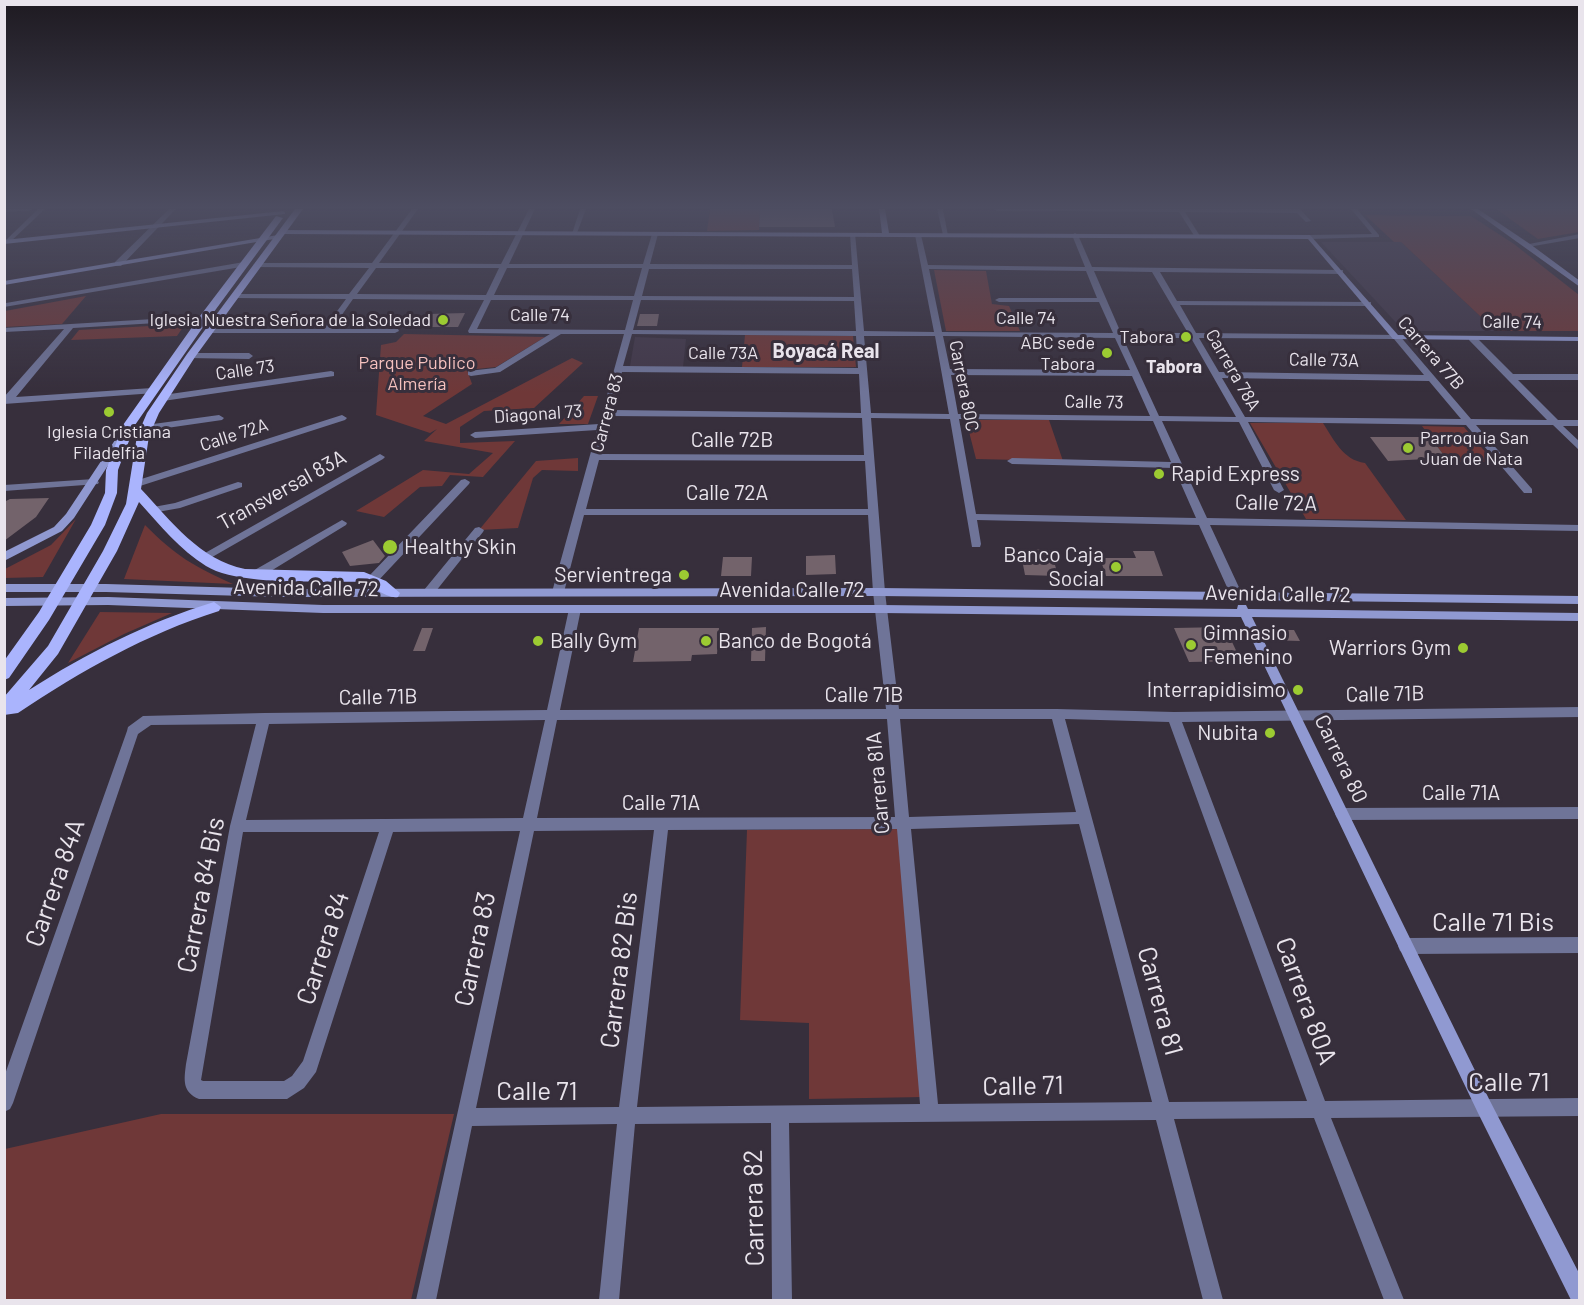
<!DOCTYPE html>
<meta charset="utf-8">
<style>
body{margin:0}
#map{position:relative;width:1584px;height:1305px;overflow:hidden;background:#372f3c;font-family:Barlow,sans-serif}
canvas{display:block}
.frame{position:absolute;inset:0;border:6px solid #e9e4ec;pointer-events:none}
</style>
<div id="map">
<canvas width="1584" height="1305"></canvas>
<div class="frame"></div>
</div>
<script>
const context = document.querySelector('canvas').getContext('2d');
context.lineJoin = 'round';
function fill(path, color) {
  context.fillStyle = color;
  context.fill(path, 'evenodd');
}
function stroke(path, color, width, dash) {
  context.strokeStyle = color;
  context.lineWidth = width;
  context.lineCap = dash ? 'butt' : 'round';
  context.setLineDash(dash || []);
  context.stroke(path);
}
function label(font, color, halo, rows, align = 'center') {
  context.font = font + ' Barlow,sans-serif';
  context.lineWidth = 6;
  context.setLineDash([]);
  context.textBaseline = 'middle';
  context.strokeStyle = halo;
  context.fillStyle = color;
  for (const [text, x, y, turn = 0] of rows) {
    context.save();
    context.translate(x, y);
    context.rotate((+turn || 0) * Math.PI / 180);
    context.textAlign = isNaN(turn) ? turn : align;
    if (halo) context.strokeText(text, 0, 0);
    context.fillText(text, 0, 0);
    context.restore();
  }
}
const built = new Path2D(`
 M 1321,242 L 1401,242 L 1496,331 L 1404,331 Z
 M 635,337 L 686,339 L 683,367 L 630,366 Z`);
const green = new Path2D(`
 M 710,209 L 760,209 L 759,230 L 707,231 Z
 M 1496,209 L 1579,209 L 1579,232 L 1538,239 Z
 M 1365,215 L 1471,216 L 1514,244 L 1579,295 L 1579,331 L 1496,331 L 1401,242 L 1394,242 Z
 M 934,270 L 986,271 L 992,304 L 1009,306 L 1020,331 L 946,331 Z
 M 86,296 L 62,324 L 5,327 L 5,311 Z
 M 185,324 L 177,336 L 71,340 L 79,330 Z
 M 404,334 L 545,337 L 496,367 L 467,370 L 472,384 L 423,416 L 446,424 L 572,358 L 583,363 L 534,408 L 484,411 L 460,427 L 460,443 L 515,441 L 483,477 L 450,475 L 442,486 L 420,487 L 384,517 L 356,511 L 423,470 L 469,474 L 493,453 L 424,441 L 437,429 L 430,433 L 376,415 L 381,345 L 396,342 Z
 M 745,335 L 853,336 L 856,367 L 742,367 Z
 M 584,396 L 598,396 L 588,424 L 559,424 Z
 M 966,420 L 1049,420 L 1063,461 L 976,459 Z
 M 1250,423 L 1323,423 C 1334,440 1343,460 1365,463 L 1406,520 L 1306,519 Z
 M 1422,426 L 1464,427 L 1494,462 L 1449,462 Z
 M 578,458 L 578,471 L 542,470 L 533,478 L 518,528 L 479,530 L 536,461 Z
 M 76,519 L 43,577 L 5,578 L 5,569 L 51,545 Z
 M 145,525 C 176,556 193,566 233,584 L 124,579 Z
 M 100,612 L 172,613 L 124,634 L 68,663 Z
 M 898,829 L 924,1097 L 809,1099 L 809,1023 L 740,1020 L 747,830 Z
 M 161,1114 L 454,1114 L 411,1300 L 5,1300 L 5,1149 Z`);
const building = new Path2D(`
 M 760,209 L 832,209 L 835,227 L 759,227 Z
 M 465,313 L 458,327 L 421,327 L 429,314 Z
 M 640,314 L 659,314 L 657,326 L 637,326 Z
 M 1370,437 L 1430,437 L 1446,458 L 1388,461 Z
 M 49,498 L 36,517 L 4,541 L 4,502 L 10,499 Z
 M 373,540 L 385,556 L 379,563 L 350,566 L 342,552 Z
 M 1020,549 L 1051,550 L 1058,576 L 1025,575 Z
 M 1133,551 L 1154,551 L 1163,576 L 1106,576 L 1100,558 L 1136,558 Z
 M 835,555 L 836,574 L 806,575 L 806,556 Z
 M 723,557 L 752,557 L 751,576 L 721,576 Z
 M 766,627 L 765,661 L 751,661 L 752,628 Z
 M 1225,627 L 1241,661 L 1189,662 L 1174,628 Z
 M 422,628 L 433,628 L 425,651 L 413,651 Z
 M 639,628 L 719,628 L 717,654 L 692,655 L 691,661 L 633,662 Z
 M 1261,630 L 1294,630 L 1300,641 L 1266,640 Z`);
const street = new Path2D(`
 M 4,209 L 32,209 L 29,211 L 4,212 Z
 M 38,209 L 45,209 L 9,243 L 5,243 L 5,241 Z
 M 169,209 L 176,209 L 121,266 L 115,266 L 115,262 Z
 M 412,209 L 418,209 L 379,263 L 501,264 L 529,209 L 535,209 L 509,264 L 643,264 L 652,234 L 655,232 L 658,234 L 650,264 L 852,265 L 850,234 L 855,233 L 864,331 L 934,332 L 915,235 L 918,233 L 921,235 L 928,265 L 1085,267 L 1072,235 L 1075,233 L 1078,235 L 1092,267 L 1340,270 L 1343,270 L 1343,274 L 1160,272 L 1177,301 L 1371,302 L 1371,306 L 1368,306 L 1180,305 L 1196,333 L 1399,335 L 1471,419 L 1547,420 L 1469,340 L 1469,336 L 1475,336 L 1513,374 L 1580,374 L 1580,380 L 1518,380 L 1558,420 L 1580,420 L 1580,426 L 1563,426 L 1580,442 L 1580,451 L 1553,425 L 1476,425 L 1532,489 L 1532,493 L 1524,493 L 1466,425 L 1248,422 L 1284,490 L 1279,493 L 1274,490 L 1239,422 L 1162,421 L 1207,518 L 1580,525 L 1580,531 L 1210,525 L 1243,596 L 1237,600 L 1231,596 L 1199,525 L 977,520 L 981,544 L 980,547 L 972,547 L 950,419 L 871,418 L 885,592 L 899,709 L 1057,709 L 1174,712 L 1580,707 L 1580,717 L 1182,722 L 1325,1101 L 1580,1098 L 1580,1116 L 1331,1118 L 1404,1300 L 1384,1300 L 1314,1118 L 1174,1119 L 1223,1300 L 1203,1300 L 1156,1120 L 789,1123 L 792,1300 L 772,1300 L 771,1123 L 635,1124 L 619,1300 L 599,1300 L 617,1124 L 472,1126 L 436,1300 L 416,1300 L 520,831 L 393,832 L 316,1072 L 304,1088 L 287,1099 L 199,1099 C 182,1092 184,1080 186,1064 L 230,826 L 256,724 L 151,725 L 138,734 L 13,1103 L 10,1109 L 4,1112 L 4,1077 L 127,731 L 128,727 L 143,716 L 264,713 L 547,710 L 569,609 L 575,605 L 581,609 L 560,710 L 886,709 L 873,592 L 868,515 L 584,515 L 564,592 L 562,595 L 554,595 L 552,592 L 597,430 L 475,438 L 470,435 L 475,432 L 599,424 L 624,334 L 561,334 L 500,372 L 471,376 L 468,375 L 468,371 L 495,368 L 550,334 L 469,333 L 468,331 L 484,300 L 353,299 L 332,329 L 398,329 L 399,331 L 395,333 L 209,333 L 205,331 L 209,329 L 324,329 L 346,299 L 235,298 L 231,296 L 235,294 L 349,294 L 369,268 L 257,267 L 253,265 L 257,263 L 372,263 ZM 376,268 L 499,268 L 486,295 L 357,294 ZM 507,268 L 642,268 L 634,296 L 494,295 ZM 649,269 L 852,269 L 854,297 L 642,296 ZM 929,269 L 1086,271 L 1097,298 L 999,298 L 995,300 L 999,302 L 1099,302 L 1113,333 L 942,332 ZM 1094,271 L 1152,272 L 1188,333 L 1121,333 ZM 491,300 L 633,300 L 625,330 L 477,329 ZM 641,300 L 854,301 L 856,331 L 633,330 ZM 632,334 L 856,336 L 858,368 L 623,366 ZM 864,336 L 935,336 L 949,414 L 871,413 ZM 943,336 L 1115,338 L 1130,370 L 950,369 ZM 1123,338 L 1191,338 L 1236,417 L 1159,416 ZM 1199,338 L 1394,339 L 1424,375 L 1219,372 ZM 622,372 L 859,374 L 861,413 L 612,410 ZM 951,375 L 1132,376 L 1150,416 L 958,414 ZM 1222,378 L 1429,381 L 1461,419 L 1245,417 ZM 610,416 L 862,418 L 864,455 L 600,454 ZM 959,419 L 1153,421 L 1171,462 L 1012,458 L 1007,461 L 1012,464 L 1174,468 L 1196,518 L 976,514 ZM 599,460 L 865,461 L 868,509 L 586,509 ZM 887,719 L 895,817 L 537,818 L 557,720 ZM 900,719 L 1052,719 L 1076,812 L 909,817 ZM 1065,719 L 1169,722 L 1307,1101 L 1169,1102 ZM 545,720 L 523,818 L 246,820 L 269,724 ZM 1079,824 L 1152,1102 L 938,1104 L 911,829 ZM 897,829 L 920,1104 L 637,1107 L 668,830 ZM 654,830 L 619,1107 L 476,1108 L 534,831 ZM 243,832 L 379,832 L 303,1061 L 292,1076 L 284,1081 L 203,1081 L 201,1080 Z
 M 580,209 L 586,209 L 577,233 L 572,234 Z
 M 937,209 L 943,209 L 948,236 L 943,235 Z
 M 994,209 L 1300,209 L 1311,221 L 1306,222 L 1297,213 L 1185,212 L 1200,236 L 1197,238 L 1195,237 L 1179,212 L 997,211 Z
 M 1351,209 L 1357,209 L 1379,235 L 1379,237 L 1310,239 L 1307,237 L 1310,235 L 1372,234 Z
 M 1580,234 L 1580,238 L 1528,247 L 1524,245 Z
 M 244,262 L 247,262 L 247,266 L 4,307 L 6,303 Z
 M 204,316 L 207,316 L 207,320 L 73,328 L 16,397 L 152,388 L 155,389 L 155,393 L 4,404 L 4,397 L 64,329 L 4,332 L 4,328 Z
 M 191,353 L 249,353 L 253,356 L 249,359 L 188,358 L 187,356 Z
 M 331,371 L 334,372 L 334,376 L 163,401 L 159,398 L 163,395 Z
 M 219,415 L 224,418 L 222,420 L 146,431 L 141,428 L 146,425 Z
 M 342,415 L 347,418 L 345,420 L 140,486 L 136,487 L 131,484 L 132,482 Z
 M 380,454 L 385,457 L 383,459 L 207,560 L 199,560 L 198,557 Z
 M 94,479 L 99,482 L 98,484 L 4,491 L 4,485 Z
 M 465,479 L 470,482 L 469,484 L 377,582 L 369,582 L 367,579 L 369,576 L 461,480 Z
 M 238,482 L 242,483 L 242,487 L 180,508 L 152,513 L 147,510 L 148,508 L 175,503 Z
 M 342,520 L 347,523 L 346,525 L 261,577 L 253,577 L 251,574 L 253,571 Z
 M 479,527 L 484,530 L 483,532 L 432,596 L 424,596 L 422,593 L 424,590 L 475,528 Z
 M 1580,807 L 1580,819 L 1342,820 L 1337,818 L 1335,814 L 1337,810 L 1342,808 Z
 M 1580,937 L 1580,953 L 1406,954 L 1400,951 L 1398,946 L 1400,941 L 1406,938 Z`);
const secondary = new Path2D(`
 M 879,209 L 885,209 L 889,233 L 1310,235 L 1398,335 L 1580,337 L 1580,341 L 1393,339 L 1308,239 L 282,234 L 279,232 L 282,230 L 882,233 Z
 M 1471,209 L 1478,209 L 1530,244 L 1580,281 L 1580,287 Z
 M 283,211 L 285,212 L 285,214 L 4,244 L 4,240 Z
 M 278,235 L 280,236 L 280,238 L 4,285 L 4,281 Z
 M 122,433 L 127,436 L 74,518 L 62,531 L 4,561 L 4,552 L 54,527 L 66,514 L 119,434 Z
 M 4,584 L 106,584 L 280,589 L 879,588 L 1580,596 L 1580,604 L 879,596 L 280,597 L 106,592 L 4,592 Z
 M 108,597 L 323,605 L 881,605 L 1237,609 L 1238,605 L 1246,605 L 1248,609 L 1580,613 L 1580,621 L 1252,617 L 1490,1101 L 1580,1275 L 1580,1300 L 1571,1300 L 1478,1113 L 1241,617 L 881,613 L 323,613 L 108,605 L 4,606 L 4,598 Z`);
const primary = new Path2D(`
 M 295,209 L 303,209 L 195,357 L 159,413 L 149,436 L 141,489 C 171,521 200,560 245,569 L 364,572 L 386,581 L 400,593 L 398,597 C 386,599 373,586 362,582 C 323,581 238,586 206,566 C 180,550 160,525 139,502 L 117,551 L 58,654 L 29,690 C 87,653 148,622 214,602 L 221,607 L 219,611 C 146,634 81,671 18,713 L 4,715 L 4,697 L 48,646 L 103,551 L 126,504 L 137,436 L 147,413 L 187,354 Z
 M 276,216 L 283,218 L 208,320 L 135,425 L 118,470 L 117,493 L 105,525 L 49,620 L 9,678 L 4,680 L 4,661 L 39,612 L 91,525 L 105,493 L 106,470 L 123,425 L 200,316 Z`);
const markers = [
 [443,320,6,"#9ccb32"],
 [1186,337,6,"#9ccb32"],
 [1107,353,6,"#9ccb32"],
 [109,412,6,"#9ccb32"],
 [1408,448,6,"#9ccb32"],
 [1159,474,6,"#9ccb32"],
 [390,547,8,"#9ccb32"],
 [1116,567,6,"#9ccb32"],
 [684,575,6,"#9ccb32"],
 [538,641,6,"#9ccb32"],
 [706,641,6,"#9ccb32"],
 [1191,645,6,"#9ccb32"],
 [1463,648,6,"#9ccb32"],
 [1298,690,6,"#9ccb32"],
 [1270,733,6,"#9ccb32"]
];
const farStreetnames = [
 ["Calle 74",540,315],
 ["Calle 74",1026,318],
 ["Calle 74",1512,322,1],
 ["Calle 73A",723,353],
 ["Carrera 77B",1431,353,49],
 ["Calle 73A",1324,360,1],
 ["Calle 73",245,370,-8],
 ["Carrera 78A",1233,370,60],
 ["Carrera 80C",964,386,79],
 ["Calle 73",1094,402,1],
 ["Carrera 83",607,413,-75],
 ["Diagonal 73",538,414,-4],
 ["Calle 72A",234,435,-18]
];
const farPoinames = [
 ["Iglesia Nuestra Señora de la Soledad",431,320],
 ["Tabora",1174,337],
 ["ABC sede",1095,343],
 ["Tabora",1095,364],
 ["Iglesia Cristiana",109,432,"center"],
 ["Filadelfia",109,453,"center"],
 ["Parroquia San",1420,438,"left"],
 ["Juan de Nata",1420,459,"left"]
];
const farParknames = [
 ["Parque Publico",417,363],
 ["Almería",417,384]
];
const farNeighbourhoodnames = [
 ["Tabora",1174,367]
];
const farQuarternames = [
 ["Boyacá Real",826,351]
];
const streetNames = [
 ["Calle 72B",732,440],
 ["Transversal 83A",282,490,-29],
 ["Calle 72A",727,493],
 ["Calle 72A",1276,503,1],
 ["Avenida Calle 72",306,588,1],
 ["Avenida Calle 72",792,590],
 ["Avenida Calle 72",1278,594,1],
 ["Calle 71B",1385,694,-1],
 ["Calle 71B",864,695],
 ["Calle 71B",378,697,-1],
 ["Carrera 80",1341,759,64],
 ["Carrera 81A",878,783,-95],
 ["Calle 71A",1461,793],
 ["Calle 71A",661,803]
];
const poiNames = [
 ["Rapid Express",1171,474],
 ["Healthy Skin",404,547],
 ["Banco Caja",1104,555,"right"],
 ["Social",1104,579,"right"],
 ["Servientrega",672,575,"right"],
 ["Gimnasio",1203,633],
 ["Femenino",1203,657],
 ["Bally Gym",550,641],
 ["Banco de Bogotá",718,641],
 ["Warriors Gym",1451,648,"right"],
 ["Interrapidisimo",1286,690,"right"],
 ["Nubita",1258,733,"right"]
];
const nearStreetnames = [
 ["Carrera 84A",55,883,-71],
 ["Carrera 84 Bis",201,895,-79],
 ["Calle 71 Bis",1493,922],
 ["Carrera 84",323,948,-72],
 ["Carrera 83",475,949,-78],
 ["Carrera 82 Bis",619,970,-83],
 ["Carrera 81",1160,1001,75],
 ["Carrera 80A",1306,1001,70],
 ["Calle 71",1509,1082],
 ["Calle 71",1023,1086,-1],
 ["Calle 71",537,1091],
 ["Carrera 82",754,1208,-91]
];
fill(built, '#423849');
fill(green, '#6f3838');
fill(building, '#73636b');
fill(street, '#6f7498');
fill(secondary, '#9099d1');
fill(primary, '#aab4fd');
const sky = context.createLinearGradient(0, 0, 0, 392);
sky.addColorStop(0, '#1e1a21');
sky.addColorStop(0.53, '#4d4d61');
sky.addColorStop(1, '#4d4d6100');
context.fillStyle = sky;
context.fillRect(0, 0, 1584, 392);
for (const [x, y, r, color] of markers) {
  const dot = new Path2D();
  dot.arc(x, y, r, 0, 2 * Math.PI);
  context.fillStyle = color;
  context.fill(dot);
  stroke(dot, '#372f3c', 2);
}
label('18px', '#e9e4ec', '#372f3c', farStreetnames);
label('18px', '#e9e4ec', '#372f3c', farPoinames, 'right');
label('18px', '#f5c1be', '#372f3c', farParknames);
label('bold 18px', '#e9e4ec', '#372f3c', farNeighbourhoodnames);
label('bold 20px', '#e9e4ec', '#372f3c', farQuarternames);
label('21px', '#e9e4ec', '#372f3c', streetNames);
label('21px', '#e9e4ec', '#372f3c', poiNames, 'left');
label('26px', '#e9e4ec', '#372f3c', nearStreetnames);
</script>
